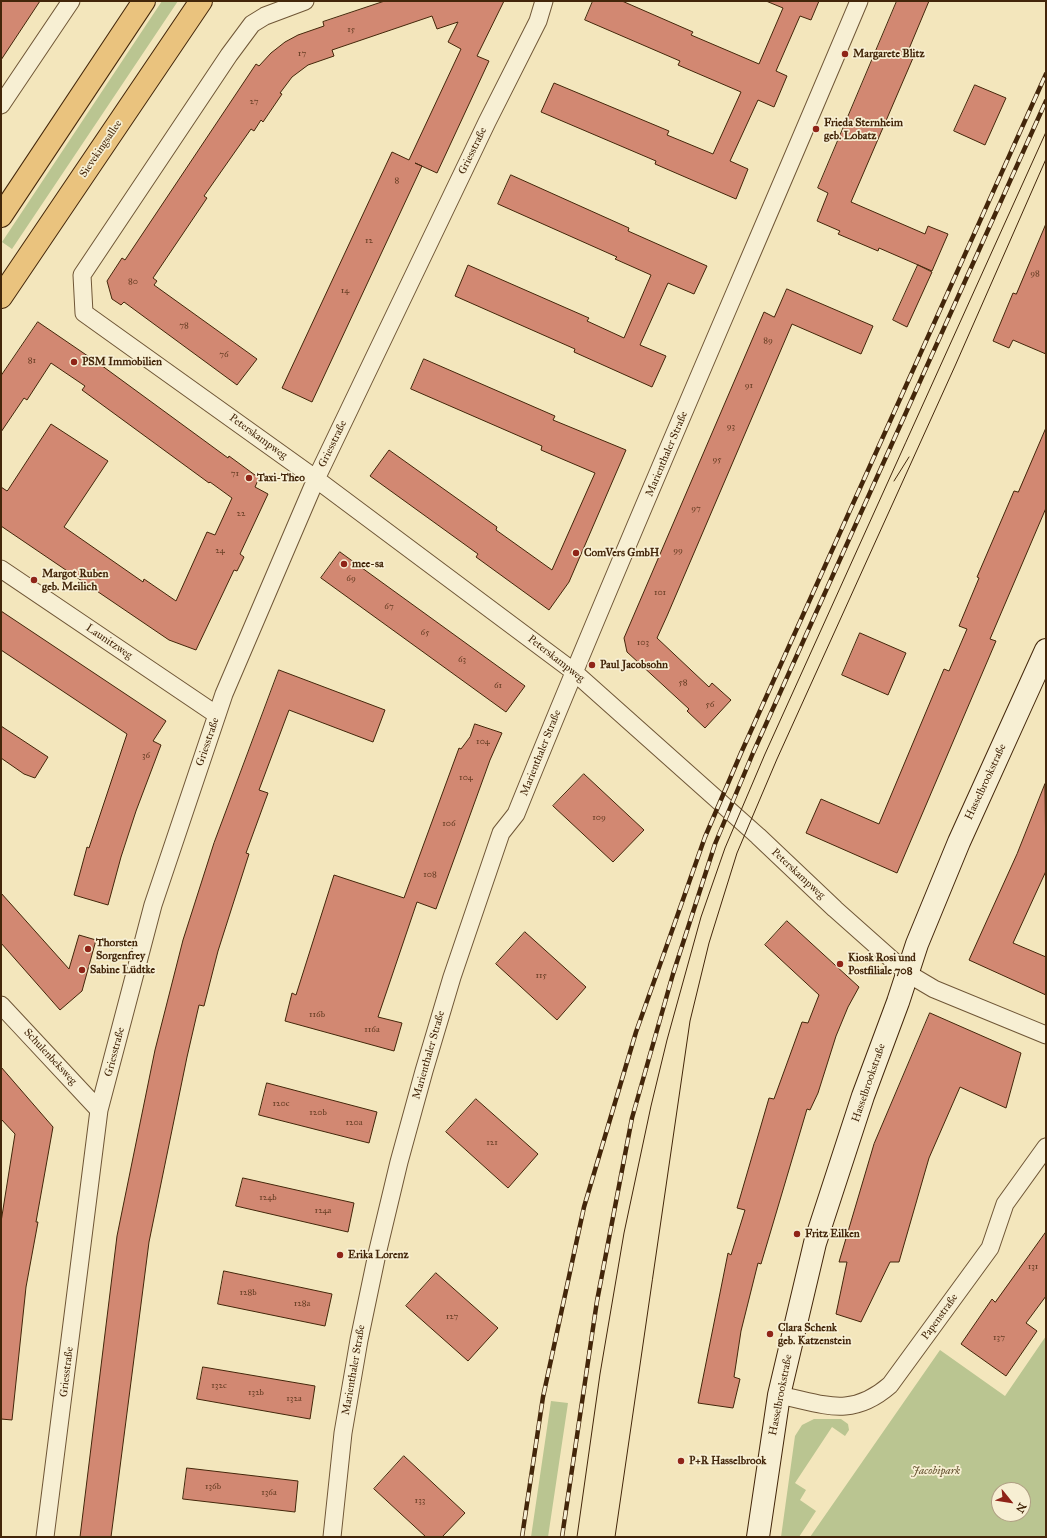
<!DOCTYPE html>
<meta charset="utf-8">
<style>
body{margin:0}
#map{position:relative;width:1047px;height:1538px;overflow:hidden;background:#f3e6bc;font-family:"IM FELL Great Primer",serif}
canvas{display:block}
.frame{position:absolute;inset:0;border:2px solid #43260a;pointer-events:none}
.north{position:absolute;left:991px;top:1482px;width:40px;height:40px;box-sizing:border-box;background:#f7efd3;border:1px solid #af9f83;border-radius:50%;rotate:120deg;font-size:11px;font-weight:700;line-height:16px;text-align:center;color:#43260a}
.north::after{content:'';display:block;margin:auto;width:14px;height:18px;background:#8f2418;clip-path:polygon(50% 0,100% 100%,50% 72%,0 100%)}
</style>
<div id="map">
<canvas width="1047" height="1538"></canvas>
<div class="frame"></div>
<div class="north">N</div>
</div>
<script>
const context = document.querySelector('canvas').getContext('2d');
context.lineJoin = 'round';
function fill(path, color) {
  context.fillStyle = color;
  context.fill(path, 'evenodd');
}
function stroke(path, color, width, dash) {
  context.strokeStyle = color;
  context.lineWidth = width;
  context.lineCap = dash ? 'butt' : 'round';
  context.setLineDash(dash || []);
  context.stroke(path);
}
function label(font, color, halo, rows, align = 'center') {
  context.font = font + ' "IM FELL Great Primer",serif';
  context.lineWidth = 3.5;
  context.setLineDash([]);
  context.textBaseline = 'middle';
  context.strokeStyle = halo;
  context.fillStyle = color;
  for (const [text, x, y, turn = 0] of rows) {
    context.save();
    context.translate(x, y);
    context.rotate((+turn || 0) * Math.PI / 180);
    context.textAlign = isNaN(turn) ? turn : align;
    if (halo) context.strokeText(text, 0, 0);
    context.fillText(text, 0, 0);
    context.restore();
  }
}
const green = new Path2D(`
 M 162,1 L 178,1 L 12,249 L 2,242 Z
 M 1046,1336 L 1046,1537 L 810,1537 L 940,1350 L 1005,1396 ZM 999,1490 L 1023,1490 L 1023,1514 L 999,1514 Z
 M 551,1401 L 568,1403 L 548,1537 L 531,1537 Z
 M 814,1419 L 841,1419 L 848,1424 L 849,1430 L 845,1436 L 832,1427 L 795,1483 L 806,1490 L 800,1500 L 816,1511 L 799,1537 L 781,1537 L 795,1436 L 802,1425 Z`);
const building = new Path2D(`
 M 1,1 L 40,1 L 1,60 Z
 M 385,1 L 504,1 L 477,56 L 489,61 L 437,173 L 415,163 L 422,166 L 312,402 L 282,388 L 392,152 L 409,160 L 461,49 L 448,42 L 458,22 L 437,29 L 432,16 L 332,50 L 334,56 L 308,65 L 292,77 L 280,93 L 282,94 L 263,122 L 261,120 L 254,131 L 251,129 L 204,196 L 207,198 L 153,278 L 157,281 L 154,285 L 257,359 L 237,385 L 124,302 L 121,305 L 112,299 L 107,281 L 122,258 L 125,260 L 256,64 L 259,66 L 271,53 L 285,42 L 298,35 L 324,26 L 323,22 Z
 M 593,1 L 622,1 L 693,32 L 691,35 L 759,64 L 783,8 L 766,1 L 819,1 L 811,20 L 800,16 L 776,71 L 787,76 L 774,107 L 758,100 L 730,161 L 748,169 L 736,199 L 655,164 L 656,161 L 541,112 L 554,83 L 669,131 L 667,135 L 713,154 L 741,92 L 678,65 L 680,61 L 585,20 Z
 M 897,1 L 929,1 L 906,56 L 913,58 L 851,202 L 925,234 L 928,226 L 948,234 L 932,271 L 879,248 L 878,251 L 838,234 L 840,231 L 817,221 L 828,193 L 818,188 Z
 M 975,85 L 1006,98 L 985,145 L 954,131 Z
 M 511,175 L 629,228 L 628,231 L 707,266 L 694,294 L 668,283 L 640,345 L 666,356 L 652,387 L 574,352 L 575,349 L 455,296 L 468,265 L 589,318 L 587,321 L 624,338 L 651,275 L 615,259 L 617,257 L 498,204 Z
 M 1046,224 L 1046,354 L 1013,340 L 1009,348 L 993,341 L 1013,293 L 1016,294 Z
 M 918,265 L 932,272 L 907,327 L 893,320 Z
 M 787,289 L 873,326 L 861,354 L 792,324 L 667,616 L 657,638 L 709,687 L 712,683 L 731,700 L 705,728 L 687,711 L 689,709 L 627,652 L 624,638 L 764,312 L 774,317 Z
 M 38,322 L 101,365 L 228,458 L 229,456 L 259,478 L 255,487 L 268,494 L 240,554 L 244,557 L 237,571 L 234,570 L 196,650 L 169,640 L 1,526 L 1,487 L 7,491 L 8,490 L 51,424 L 108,461 L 64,527 L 143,582 L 144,579 L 176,601 L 207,532 L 215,535 L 232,498 L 210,482 L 209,483 L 82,390 L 85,386 L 51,363 L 27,400 L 24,398 L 1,432 L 1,376 Z
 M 424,359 L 555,416 L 553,420 L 626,450 L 569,582 L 549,610 L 476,557 L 478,554 L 370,476 L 389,450 L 497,527 L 496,530 L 552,570 L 595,473 L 541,450 L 542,446 L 411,389 Z
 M 1046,428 L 1046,508 L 990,639 L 996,641 L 897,873 L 806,833 L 821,799 L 879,824 L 944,669 L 949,671 L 967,629 L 959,626 L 979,578 L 977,577 L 1014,491 L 1018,492 Z
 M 340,552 L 525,686 L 506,712 L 321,578 Z
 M 1,611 L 166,721 L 153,741 L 161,745 L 136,811 L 121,857 L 108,905 L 74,895 L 87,847 L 89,848 L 127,734 L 1,650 Z
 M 860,633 L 906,653 L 888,695 L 842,675 Z
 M 279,670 L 385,710 L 373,742 L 289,710 L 259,790 L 268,793 L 246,853 L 249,854 L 218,951 L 204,1006 L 199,1005 L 187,1057 L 149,1242 L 111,1537 L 80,1537 L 117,1236 L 155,1050 L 183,940 L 214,843 Z
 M 475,724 L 502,733 L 490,760 L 436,909 L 417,902 L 378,1017 L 402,1023 L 394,1051 L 285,1021 L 292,993 L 296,995 L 334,875 L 404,898 L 459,748 L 461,749 L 470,737 Z
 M 1,726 L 48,757 L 35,778 L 24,774 L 1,758 Z
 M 584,774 L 644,830 L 613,862 L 553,806 Z
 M 1045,784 L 1046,871 L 1013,943 L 1046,957 L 1046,995 L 969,960 L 1017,854 Z
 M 1,893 L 69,969 L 79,935 L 96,940 L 82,991 L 60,1010 L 1,943 Z
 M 787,921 L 859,987 L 848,1007 L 836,1036 L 818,1093 L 810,1110 L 807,1109 L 761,1264 L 758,1263 L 741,1331 L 734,1377 L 740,1379 L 733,1408 L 698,1403 L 728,1253 L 731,1255 L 745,1210 L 737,1208 L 769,1098 L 774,1099 L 802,1022 L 808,1023 L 819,995 L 765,945 Z
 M 525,932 L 586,987 L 557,1020 L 496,964 Z
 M 930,1013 L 1021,1053 L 1006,1108 L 960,1087 L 929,1158 L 899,1262 L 890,1262 L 861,1322 L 836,1314 L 847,1262 L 839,1262 L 874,1144 Z
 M 1,1067 L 53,1127 L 36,1222 L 38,1222 L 26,1287 L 12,1420 L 1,1419 L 1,1222 L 15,1134 L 1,1119 Z
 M 267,1083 L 377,1112 L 369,1143 L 259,1115 Z
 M 476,1099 L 538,1154 L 508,1188 L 446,1132 Z
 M 243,1178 L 354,1203 L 348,1232 L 236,1206 Z
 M 1046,1232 L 1046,1296 L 1026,1323 L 1037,1331 L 1006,1376 L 961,1344 L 992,1299 L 995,1302 Z
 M 224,1271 L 332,1294 L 325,1326 L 218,1304 Z
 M 436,1273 L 498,1328 L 468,1361 L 406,1306 Z
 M 203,1367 L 315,1386 L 310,1419 L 197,1399 Z
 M 404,1456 L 465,1513 L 442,1537 L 426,1537 L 374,1489 Z
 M 187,1468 L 298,1481 L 295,1512 L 183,1499 Z`);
const street = new Path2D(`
 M 305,1 L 265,16 L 252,24 L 229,55 L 82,275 L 84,313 L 316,479 L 573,671 L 758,836 L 835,909 L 907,973 L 934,989 L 1046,1035
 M 1,105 L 71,1
 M 1,569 L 217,715
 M 1,1005 L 99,1110
 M 779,1395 C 824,1404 851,1419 890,1385 L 990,1248 L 1005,1204 L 1046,1147
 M 45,1537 L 99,1110 L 153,905 L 224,694 L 316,479 L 487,122 L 538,21 L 544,1
 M 332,1537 L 343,1433 L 359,1340 L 377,1254 L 399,1162 L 424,1071 L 452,977 L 501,833 L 516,814 C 626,541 745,272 859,1`);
const secondary = new Path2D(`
 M 758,1537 L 779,1395 L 815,1243 L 863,1096 L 898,1002 L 917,944 L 959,842 L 1046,650`);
const primary = new Path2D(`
 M 1,216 L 144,1
 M 1,297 L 201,1`);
const tram = new Path2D(`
 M 894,481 L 909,457
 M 577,1537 L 600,1374 L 624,1233 L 651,1106 L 667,1040 L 701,917 L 725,848 L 765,754 L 1046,132
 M 615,1537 L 690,1021 L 709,943 L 737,853 L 777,759 L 955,366 L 1046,159`);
const rail = new Path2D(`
 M 522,1537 L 543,1397 L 584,1207 L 636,1032 L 667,945 L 705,837 L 741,753 L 1046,74
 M 562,1537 L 597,1301 L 632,1118 L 673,974 L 715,844 L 753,753 L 1046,101`);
const markers = [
 [845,54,4,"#8f2418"],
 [816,129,4,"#8f2418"],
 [74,362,4,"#8f2418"],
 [249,478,4,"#8f2418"],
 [576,553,4,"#8f2418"],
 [344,564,4,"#8f2418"],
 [34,580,4,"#8f2418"],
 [592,665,4,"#8f2418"],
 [88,949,4,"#8f2418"],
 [840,964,4,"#8f2418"],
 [82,970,4,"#8f2418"],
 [797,1234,4,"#8f2418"],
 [340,1255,4,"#8f2418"],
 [770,1334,4,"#8f2418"],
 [681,1461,4,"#8f2418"]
];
const numberNames = [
 ["15",351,30],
 ["17",302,54],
 ["27",254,102],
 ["8",397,181],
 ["12",369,241],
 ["98",1035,274],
 ["80",133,282],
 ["14",345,291],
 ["78",184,326],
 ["89",768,341],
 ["76",224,355],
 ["81",32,361],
 ["91",749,386],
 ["93",731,427],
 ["95",717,460],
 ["71",235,474],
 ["97",696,509],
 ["22",241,514],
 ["24",220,551],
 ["99",678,551],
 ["69",351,579],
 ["101",660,593],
 ["67",389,607],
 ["65",425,633],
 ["103",643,643],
 ["63",462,660],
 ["58",683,683],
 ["61",498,686],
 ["56",710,705],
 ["104",483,742],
 ["36",146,756],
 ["104",466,778],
 ["109",599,818],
 ["106",449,824],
 ["108",430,875],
 ["115",541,976],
 ["116b",317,1015],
 ["116a",372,1030],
 ["120c",281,1104],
 ["120b",318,1113],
 ["120a",354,1123],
 ["121",492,1143],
 ["124b",268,1198],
 ["124a",323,1211],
 ["131",1033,1267],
 ["128b",248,1293],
 ["128a",302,1304],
 ["127",452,1317],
 ["137",999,1338],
 ["132c",219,1386],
 ["132b",256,1393],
 ["132a",294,1399],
 ["136b",213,1487],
 ["136a",269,1493],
 ["133",420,1501]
];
const poiNames = [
 ["Margarete Blitz",853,54],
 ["Frieda Sternheim",824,123],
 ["geb. Lobatz",824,136],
 ["PSM Immobilien",82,362],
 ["Taxi-Theo",257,478],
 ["ComVers GmbH",584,553],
 ["mee-sa",352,564],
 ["Margot Ruben",42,574],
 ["geb. Meilich",42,587],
 ["Paul Jacobsohn",600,665],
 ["Thorsten",96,943],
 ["Sorgenfrey",96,956],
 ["Kiosk Rosi und",848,958],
 ["Postfiliale 708",848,971],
 ["Sabine Lüdtke",90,970],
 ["Fritz Eilken",805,1234],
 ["Erika Lorenz",348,1255],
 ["Clara Schenk",778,1328],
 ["geb. Katzenstein",778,1341],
 ["P+R Hasselbrook",689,1461]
];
const streetNames = [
 ["Sievekingsallee",101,149,-56],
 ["Griesstraße",473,151,-64],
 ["Peterskampweg",258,437,36],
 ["Griesstraße",333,444,-64],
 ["Marienthaler Straße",667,454,-67],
 ["Launitzweg",109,642,34],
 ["Peterskampweg",556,659,38],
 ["Griesstraße",208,742,-71],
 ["Marienthaler Straße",541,753,-68],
 ["Hasselbrookstraße",986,782,-65],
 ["Peterskampweg",798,874,43],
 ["Griesstraße",115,1052,-75],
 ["Marienthaler Straße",429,1055,-74],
 ["Schulenbeksweg",50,1057,47],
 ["Hasselbrookstraße",869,1083,-71],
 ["Papenstraße",940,1317,-54],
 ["Marienthaler Straße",354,1370,-80],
 ["Griesstraße",67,1372,-83],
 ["Hasselbrookstraße",781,1395,-79]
];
const parkNames = [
 ["Jacobipark",936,1471]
];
fill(green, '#bac591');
fill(building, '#d28872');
stroke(building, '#43260a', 1);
stroke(street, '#6f5636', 19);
stroke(secondary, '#43260a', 24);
stroke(primary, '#43260a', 24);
stroke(street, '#f7efd3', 17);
stroke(secondary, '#f7efd3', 22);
stroke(primary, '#eac37e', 22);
stroke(tram, '#43260a', 1);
stroke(rail, '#43260a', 4.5);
stroke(rail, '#f7efd3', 3, [9]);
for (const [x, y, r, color] of markers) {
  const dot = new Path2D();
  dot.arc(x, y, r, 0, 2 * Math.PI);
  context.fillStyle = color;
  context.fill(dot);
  stroke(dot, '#f7efd3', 1.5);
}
label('9px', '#673e24', null, numberNames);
label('bold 11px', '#43260a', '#f7efd3', poiNames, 'left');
label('11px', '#43260a', '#f7efd3', streetNames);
label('italic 11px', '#614e2c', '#f7efd3', parkNames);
</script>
